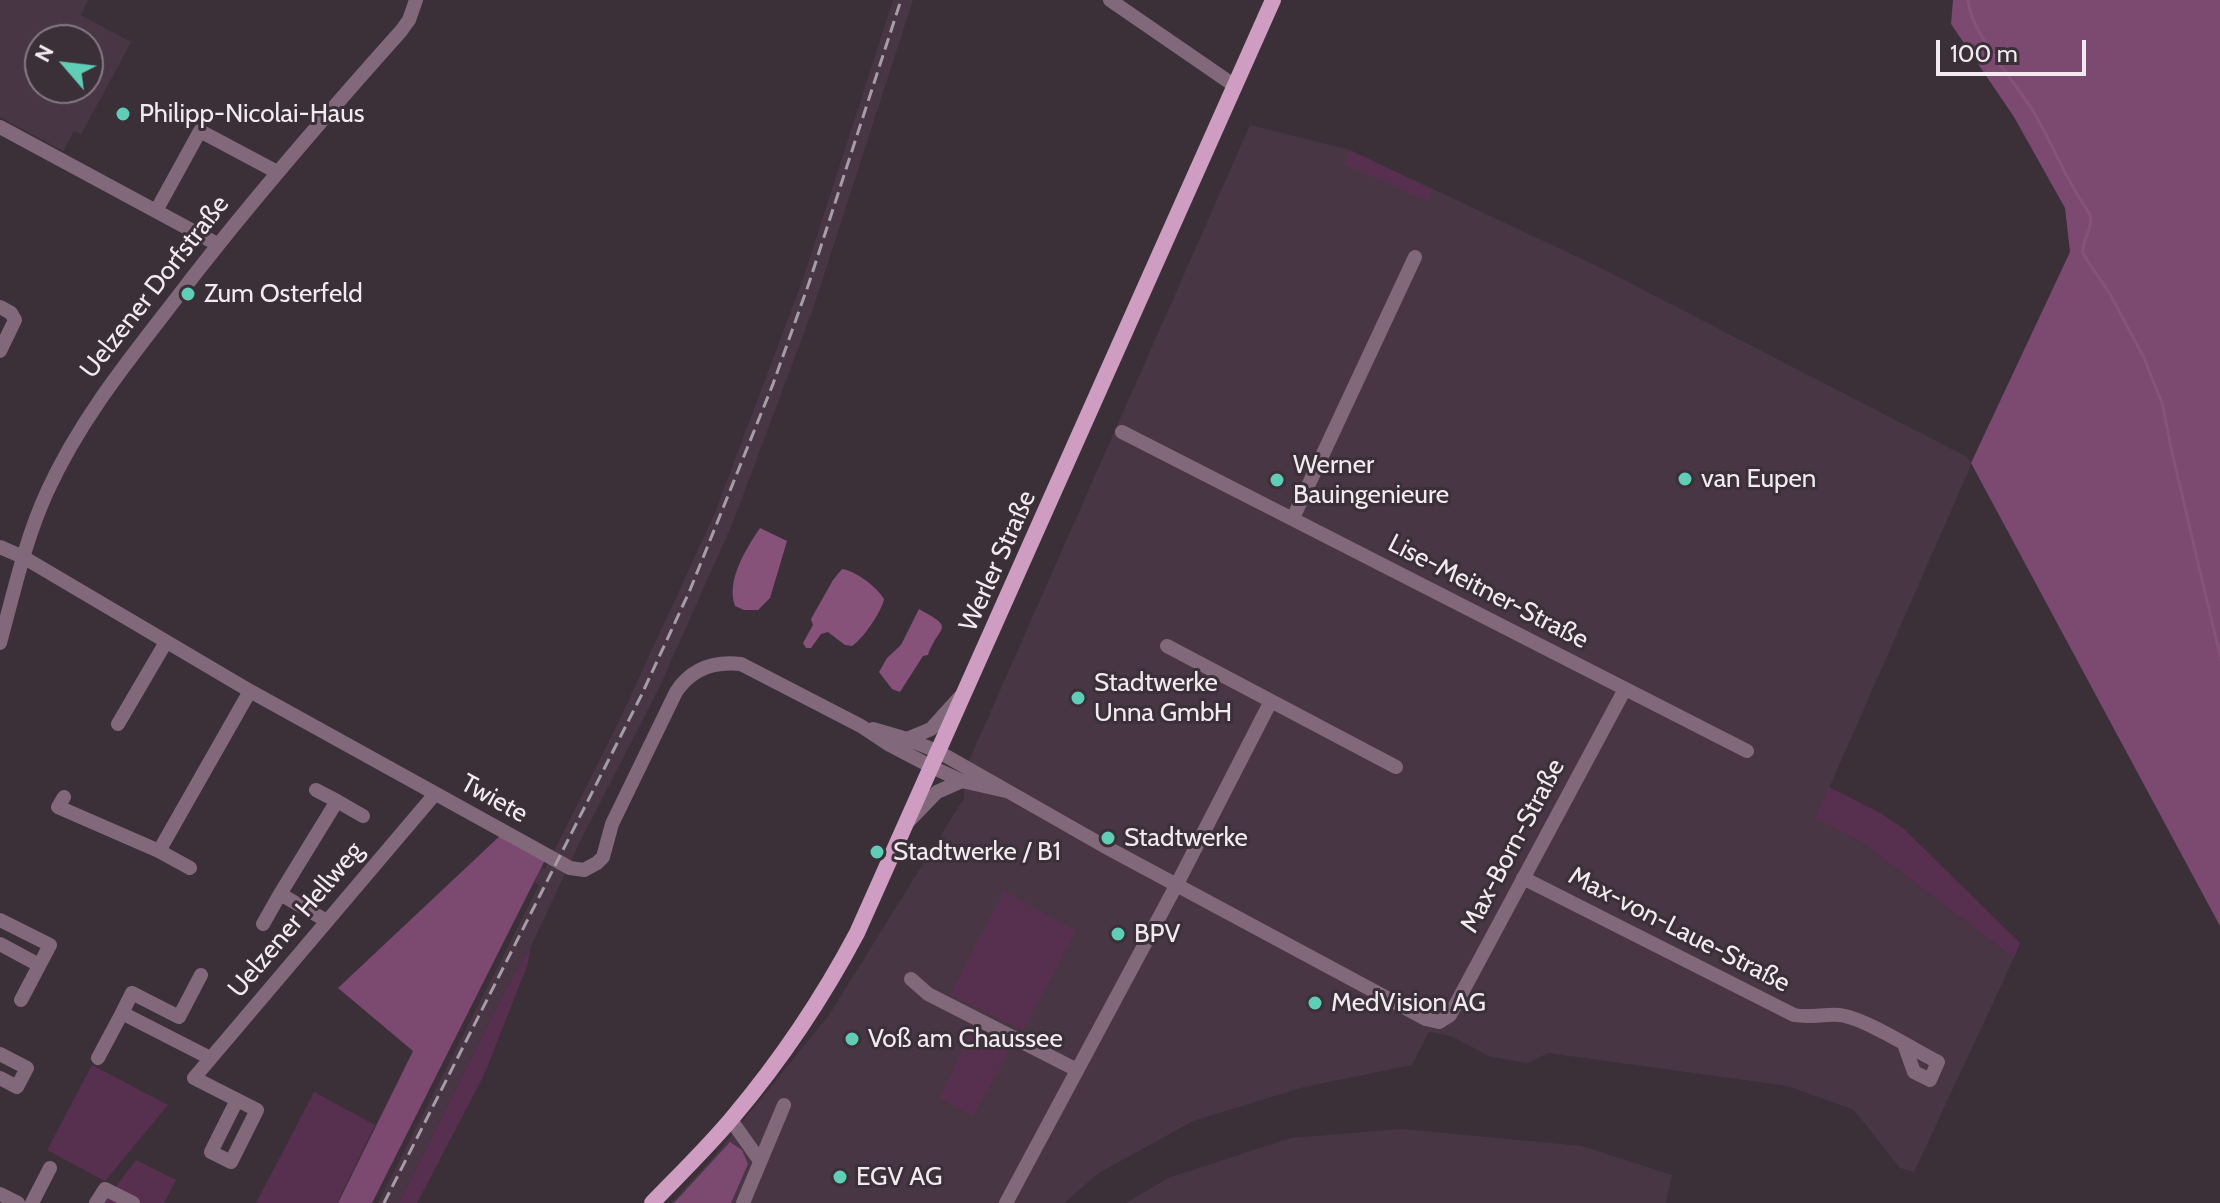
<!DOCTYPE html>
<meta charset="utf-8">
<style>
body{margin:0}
#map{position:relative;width:2220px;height:1203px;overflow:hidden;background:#3b2f38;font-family:Cabin,sans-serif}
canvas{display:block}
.north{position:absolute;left:24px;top:24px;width:80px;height:80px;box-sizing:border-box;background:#3b2f38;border:2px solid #857a82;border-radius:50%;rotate:298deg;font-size:22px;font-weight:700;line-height:32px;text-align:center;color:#f3eaf0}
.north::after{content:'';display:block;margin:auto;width:28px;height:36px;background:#5eceb7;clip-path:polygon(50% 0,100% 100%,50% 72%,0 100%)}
.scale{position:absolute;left:1936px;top:40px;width:150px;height:36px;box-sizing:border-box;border:4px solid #f3eaf0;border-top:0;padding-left:10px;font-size:24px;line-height:28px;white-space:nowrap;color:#f3eaf0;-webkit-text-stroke:6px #3b2f38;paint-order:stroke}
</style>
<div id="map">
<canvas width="2220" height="1203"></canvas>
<div class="north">N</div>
<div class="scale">100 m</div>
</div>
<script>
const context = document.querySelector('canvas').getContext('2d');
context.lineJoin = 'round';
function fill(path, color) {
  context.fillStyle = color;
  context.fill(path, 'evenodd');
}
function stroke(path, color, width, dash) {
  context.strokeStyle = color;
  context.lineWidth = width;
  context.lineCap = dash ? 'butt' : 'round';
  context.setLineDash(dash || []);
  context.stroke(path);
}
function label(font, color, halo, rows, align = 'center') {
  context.font = font + ' Cabin,sans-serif';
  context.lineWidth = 6;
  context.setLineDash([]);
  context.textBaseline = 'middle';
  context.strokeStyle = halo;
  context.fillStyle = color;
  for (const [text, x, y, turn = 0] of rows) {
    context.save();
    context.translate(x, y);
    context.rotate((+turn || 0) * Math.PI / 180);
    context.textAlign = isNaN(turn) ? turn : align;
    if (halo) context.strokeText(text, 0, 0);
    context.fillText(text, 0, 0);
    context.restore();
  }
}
const built = new Path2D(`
 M 0,0 L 88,0 L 81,15 L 131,42 L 81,135 L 74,131 L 63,151 L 0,117 ZM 40,40 L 88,40 L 88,88 L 40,88 Z
 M 893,0 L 913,0 L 813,309 L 734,520 L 660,686 L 579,844 L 531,946 L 508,985 L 399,1203 L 378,1203 L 539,885 L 534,882 L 542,868 L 545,869 L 620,719 L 714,515 L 803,279 Z
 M 1250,125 L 1350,150 L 1601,268 L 1967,457 L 1971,463 L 1969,470 L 1816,818 L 1861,842 L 2014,958 L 1914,1172 L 1900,1168 L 1854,1110 L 1788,1086 L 1548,1053 L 1528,1063 L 1491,1057 L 1451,1036 L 1429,1032 L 1412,1065 L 1304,1087 L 1193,1121 L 1099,1173 L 1064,1203 L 671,1203 L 712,1159 L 829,1015 L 964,798 L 963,774 Z
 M 1402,1129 L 1582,1146 L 1672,1175 L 1666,1203 L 1126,1203 L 1168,1178 L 1291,1138 Z`);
const green = new Path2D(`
 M 1350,150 L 1432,190 L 1427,201 L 1344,164 Z
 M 1829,787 L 1882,814 L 1904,829 L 2020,943 L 2014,958 L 1861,842 L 1815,818 Z
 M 1004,891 L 1076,931 L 1023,1030 L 950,995 Z
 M 531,946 L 527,966 L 484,1075 L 417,1203 L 399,1203 L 508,985 Z
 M 974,1026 L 1012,1046 L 973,1116 L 940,1098 Z
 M 92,1065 L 168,1105 L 105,1181 L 47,1150 Z
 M 314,1092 L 375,1125 L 337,1203 L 256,1203 Z
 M 136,1160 L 176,1180 L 164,1203 L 103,1203 Z`);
const forest = new Path2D(`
 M 1953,0 L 2220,0 L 2220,926 L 1971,463 L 2070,252 L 2065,208 L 2014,117 L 1951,24 Z
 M 504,832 L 547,856 L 372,1203 L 338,1203 L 413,1051 L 338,988 Z
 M 730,1142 L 742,1150 L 748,1164 L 731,1203 L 674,1203 Z`);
const water = new Path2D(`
 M 760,528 L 787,541 L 770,598 L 758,610 L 744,610 L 735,606 C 726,580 746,549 760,528 Z
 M 842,569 C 856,571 877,587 884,599 C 882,611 863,639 852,646 L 845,645 L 828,632 L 821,634 L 811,648 L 806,648 L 803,643 L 813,625 L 811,619 L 833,580 Z
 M 919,609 C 957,630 939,624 928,655 L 923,656 L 900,692 L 892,689 L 879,672 L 887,658 L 901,645 Z`);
const stream = new Path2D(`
 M 1968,0 C 1971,33 2015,82 2033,111 C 2053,144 2067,183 2090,214 C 2093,233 2081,239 2083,254 L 2110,294 L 2144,358 L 2163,406 L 2171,448 L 2220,656`);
const minor = new Path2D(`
 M 1110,0 L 1235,86
 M 0,127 L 217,244
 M 156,211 L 200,131 L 277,172
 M 0,307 L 11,313 L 15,320 L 0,351
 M 1122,432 L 1747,751
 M 1293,518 L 1415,257
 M 0,547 L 23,557 L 250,691 L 570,868 L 584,870 L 597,863 L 603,857 L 612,824 L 676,692 C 691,669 714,661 741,664 L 861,726 L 888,744 L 932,767 L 962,781 L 1006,791
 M 0,643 C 14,592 25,540 47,492 C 81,417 132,356 182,291 C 251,201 325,116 401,31 L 409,20 L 416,0
 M 1167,646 L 1396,767
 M 118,724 L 166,642
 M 873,729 L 907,739 L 939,752 L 1104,846 L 1426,1019 L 1439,1022 L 1450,1015 L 1625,689
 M 907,739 L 931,729 L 960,697
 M 316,790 L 337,801
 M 64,797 L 58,807 L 159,851 L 190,868
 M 909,821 L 937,792 L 962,781
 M 159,851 L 250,691
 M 1523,878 L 1794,1015 C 1809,1018 1824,1014 1839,1015 C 1863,1017 1914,1050 1938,1062 L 1930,1080 L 1914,1072 L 1904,1044
 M 0,920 L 50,945 L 21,1000
 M 327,921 L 280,894 L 337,801 L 363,816
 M 263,924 L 280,894
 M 0,944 L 39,965
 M 911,979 L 928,994 L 1077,1070
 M 122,1013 L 132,993 L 179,1017 L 201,975
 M 0,1054 L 27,1068 L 17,1087 L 0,1078
 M 98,1058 L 122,1013 L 210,1058
 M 237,1100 L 211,1152 L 231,1162 L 257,1110 L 194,1078 L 435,794
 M 731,1120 L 760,1161
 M 0,1194 L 18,1203
 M 32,1203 L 50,1168
 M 96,1203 L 105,1189 L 133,1203
 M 743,1203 L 784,1105
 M 1006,1203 L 1177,884 L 1271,701`);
const major = new Path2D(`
 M 652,1203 C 679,1175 708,1147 733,1117 C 781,1060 822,999 857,933 L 1273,0`);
const rail = new Path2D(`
 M 384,1203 L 641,696 L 690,590 L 773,384 L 809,283 L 901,0`);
const markers = [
 [123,114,8,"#5eceb7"],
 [188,294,8,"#5eceb7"],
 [1685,479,8,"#5eceb7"],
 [1277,480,8,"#5eceb7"],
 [1078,698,8,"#5eceb7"],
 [1108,838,8,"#5eceb7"],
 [877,852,8,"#5eceb7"],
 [1118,934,8,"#5eceb7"],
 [1315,1003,8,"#5eceb7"],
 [852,1039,8,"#5eceb7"],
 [840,1177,8,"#5eceb7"]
];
const poiNames = [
 ["Philipp-Nicolai-Haus",139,114],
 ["Zum Osterfeld",204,294],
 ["Werner",1293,465],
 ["Bauingenieure",1293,495],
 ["van Eupen",1701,479],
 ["Stadtwerke",1094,683],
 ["Unna GmbH",1094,713],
 ["Stadtwerke",1124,838],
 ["Stadtwerke / B1",893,852],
 ["BPV",1134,934],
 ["MedVision AG",1331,1003],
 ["Voß am Chaussee",868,1039],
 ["EGV AG",856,1177]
];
const streetNames = [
 ["Uelzener Dorfstraße",155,287,-52],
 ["Werler Straße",998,561,-66],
 ["Lise-Meitner-Straße",1488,592,27],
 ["Twiete",494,799,29],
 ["Max-Born-Straße",1513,846,-62],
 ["Uelzener Hellweg",296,920,-50],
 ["Max-von-Laue-Straße",1679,930,27]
];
fill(built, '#483644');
fill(green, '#58304f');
fill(forest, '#7c4971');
fill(water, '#86527a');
stroke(stream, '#86527a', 3);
stroke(minor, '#81697b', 14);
stroke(major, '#ce9dc1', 16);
stroke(rail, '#a79da4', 3, [12, 6]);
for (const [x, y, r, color] of markers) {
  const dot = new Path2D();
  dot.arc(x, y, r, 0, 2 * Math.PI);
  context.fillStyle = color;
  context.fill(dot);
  stroke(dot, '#3b2f38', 3);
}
label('26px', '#f3eaf0', '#3b2f38', poiNames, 'left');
label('26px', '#f3eaf0', '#3b2f38', streetNames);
</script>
